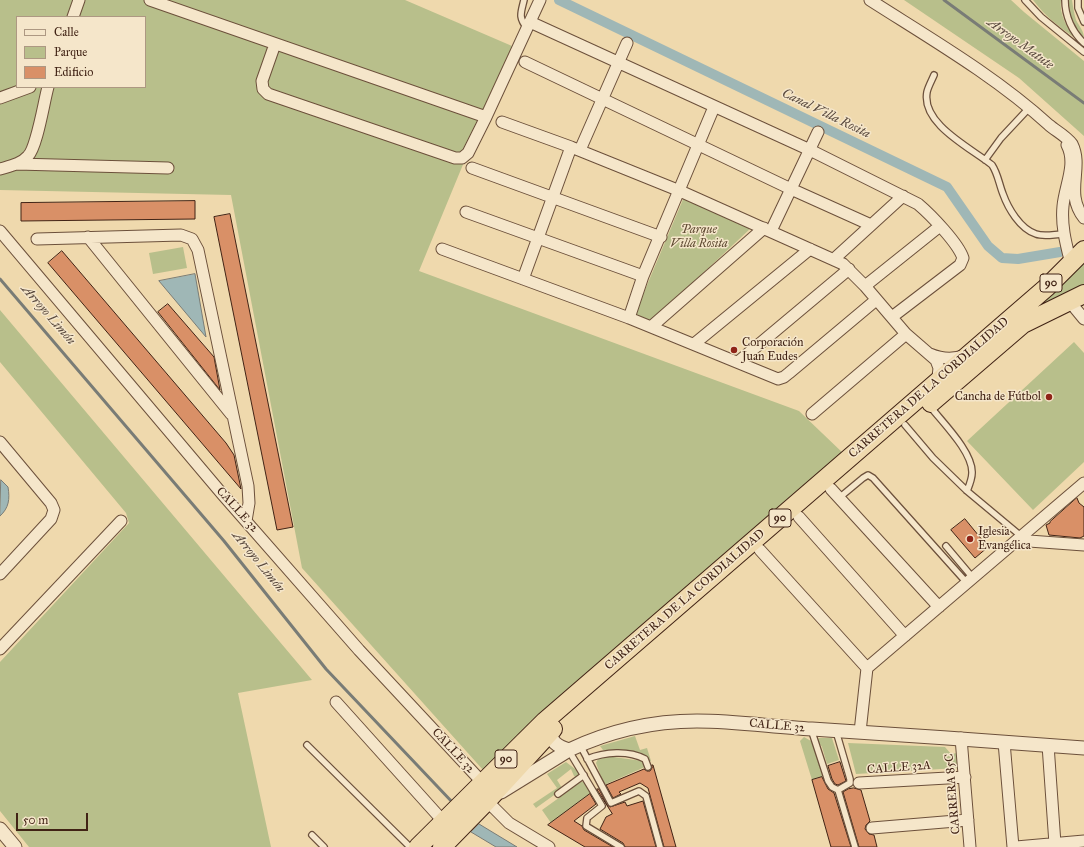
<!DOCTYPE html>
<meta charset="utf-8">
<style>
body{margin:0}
#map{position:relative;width:1084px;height:847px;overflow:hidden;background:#efd9ad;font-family:"IM FELL Great Primer",serif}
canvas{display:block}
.legend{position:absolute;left:16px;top:16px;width:130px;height:72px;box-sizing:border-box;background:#f5e6ca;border:1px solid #ad9882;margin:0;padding:5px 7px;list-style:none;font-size:12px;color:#412315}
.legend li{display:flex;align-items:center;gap:8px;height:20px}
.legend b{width:20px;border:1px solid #ad9882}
.scale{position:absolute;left:16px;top:813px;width:72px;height:18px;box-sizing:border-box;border:2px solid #412315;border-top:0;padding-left:5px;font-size:12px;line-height:14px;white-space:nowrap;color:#412315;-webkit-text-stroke:3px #f5e6ca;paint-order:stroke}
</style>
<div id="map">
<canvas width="1084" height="847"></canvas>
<ul class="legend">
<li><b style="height:5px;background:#f5e6ca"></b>Calle</li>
<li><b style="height:11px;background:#b8bf8b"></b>Parque</li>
<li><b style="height:11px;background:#d99067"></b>Edificio</li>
</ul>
<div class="scale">50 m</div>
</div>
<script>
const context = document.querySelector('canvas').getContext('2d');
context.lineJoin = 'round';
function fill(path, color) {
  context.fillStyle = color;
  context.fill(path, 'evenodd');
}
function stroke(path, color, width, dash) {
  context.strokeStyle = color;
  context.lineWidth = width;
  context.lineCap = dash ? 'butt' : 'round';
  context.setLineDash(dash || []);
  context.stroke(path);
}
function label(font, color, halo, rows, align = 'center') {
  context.font = font + ' "IM FELL Great Primer",serif';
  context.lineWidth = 3;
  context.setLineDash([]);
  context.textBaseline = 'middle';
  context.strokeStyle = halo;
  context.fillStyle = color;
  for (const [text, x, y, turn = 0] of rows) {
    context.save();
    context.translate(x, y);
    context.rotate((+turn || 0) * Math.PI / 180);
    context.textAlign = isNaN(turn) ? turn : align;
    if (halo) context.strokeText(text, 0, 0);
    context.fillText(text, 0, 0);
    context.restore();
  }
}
const green = new Path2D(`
 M 0,0 L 405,0 L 512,46 L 419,271 L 799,411 L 845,455 L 484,771 L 302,568 L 231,195 L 0,190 ZM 17,17 L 145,17 L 145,87 L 17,87 Z
 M 904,0 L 1011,0 L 1024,12 L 1084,61 L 1084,136 L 1019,78 Z
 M 1033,0 L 1061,0 C 1059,14 1067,28 1075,38 C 1059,27 1045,16 1033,0 Z
 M 1068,0 L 1072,0 C 1073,7 1074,13 1076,20 C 1079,26 1084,31 1084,38 C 1074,27 1069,15 1068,0 Z
 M 684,197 L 751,228 L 650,323 L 634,316 Z
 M 183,247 L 187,268 L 153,274 L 149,253 Z
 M 1084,263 L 1084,286 L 1025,317 Z
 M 0,310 L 312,680 L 238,693 L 271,847 L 29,847 L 0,811 L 0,662 L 129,523 L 126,513 L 0,362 Z
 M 1074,342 L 1084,353 L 1084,462 L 1033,510 L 967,441 Z
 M 635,736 L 640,750 L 647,748 L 651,761 L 649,761 C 638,747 619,750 603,750 L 600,746 Z
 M 804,737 L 811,741 L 814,745 L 825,776 L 812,780 L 800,741 Z
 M 819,738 L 832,738 L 839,760 L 827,764 L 822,747 L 817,740 Z
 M 848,743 L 945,747 L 951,754 L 957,753 L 959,768 L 856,774 Z
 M 606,756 L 643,761 L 645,767 L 604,785 L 596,763 L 598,759 Z
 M 566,762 L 579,772 L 579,776 L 576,777 L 574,776 L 571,769 L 557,780 L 562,788 L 557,793 L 536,808 L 533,804 L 557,788 L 547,774 Z
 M 581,782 L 585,782 L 591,793 L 551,823 L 542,810 Z`);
const water = new Path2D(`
 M 195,274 L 206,337 L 159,281 Z
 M 1,480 L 8,487 C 10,499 9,508 0,516 Z
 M 479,824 L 517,847 L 496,847 L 471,832 Z`);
const stream = new Path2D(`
 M 944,0 L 1084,103
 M 0,279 L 224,541 L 326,669 L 454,804`);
const canal = new Path2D(`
 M 559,0 L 947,187 L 988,246 L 1002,258 L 1018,259 L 1060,252`);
const building = new Path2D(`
 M 195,201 L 195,219 L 21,221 L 21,203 Z
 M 230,214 L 293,527 L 277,530 L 214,217 Z
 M 62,251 L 226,443 L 234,455 L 241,489 L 48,263 Z
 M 168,304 L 214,357 L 220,390 L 158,312 Z
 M 1077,498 L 1079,503 L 1084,507 L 1084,536 L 1080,538 L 1049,535 L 1046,525 L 1050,523 L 1050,522 Z
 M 965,519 L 988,547 L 975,558 L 951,530 Z
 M 840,762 L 846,781 L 838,785 L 835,784 L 832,779 L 828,766 Z
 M 652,765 L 653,765 L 676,847 L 664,847 L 648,788 L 640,783 L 619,792 L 621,794 L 613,798 L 606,785 L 644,769 L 647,771 L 650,771 L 652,768 Z
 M 822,777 L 828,789 L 834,793 L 851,847 L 831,847 L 812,780 Z
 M 854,788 L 861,790 L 870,821 L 866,825 L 865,829 L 869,834 L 874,835 L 877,847 L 859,847 L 843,792 L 848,789 Z
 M 597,789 L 599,789 L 607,805 L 610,807 L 625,802 L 627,806 L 643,801 L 656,847 L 625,847 L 623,843 L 600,829 L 606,817 L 612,814 Z
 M 590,794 L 596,804 L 574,821 L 582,826 L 584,830 L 613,847 L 585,847 L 548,825 Z`);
const service = new Path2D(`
 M 524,0 C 521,13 518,17 527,28
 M 1025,0 L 1041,17 L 1084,52
 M 1065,0 C 1065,16 1072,32 1084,43
 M 1078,0 L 1078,8 L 1084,22
 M 934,75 C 932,80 928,87 927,92 C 921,124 971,148 992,165 C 998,174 999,184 1003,194 C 1008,208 1020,229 1036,234 C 1044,237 1055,234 1064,234
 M 985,160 L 1001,138 L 1030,107
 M 929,405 C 942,422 973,452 972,473 C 972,479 969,486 967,491
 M 905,425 L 933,458 L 967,491 L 1021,536
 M 839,498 L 863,478 L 868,475 L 873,478 L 967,583
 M 946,546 L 973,578
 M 811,729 L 828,781 L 832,787 L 838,790 L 850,783 L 850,779 L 836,731
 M 307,745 L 410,847
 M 580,745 L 611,803 L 639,791 L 646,796 L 660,847
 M 569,751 L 602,806 L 587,818 L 586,826 L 621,847
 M 587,759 C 605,752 628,750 645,759 L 648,767
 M 838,790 L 855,847
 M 558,794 L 584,775
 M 312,835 L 324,847`);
const minor = new Path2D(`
 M 150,0 L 486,117
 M 870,0 C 931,39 995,76 1049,125 C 1056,131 1066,136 1072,144 C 1084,168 1064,193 1084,218
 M 73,17 L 79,0
 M 530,22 L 810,150 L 918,204 C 931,215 958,243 963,258 L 960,265 L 892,317
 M 275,44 L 262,81 L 263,89 L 268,94 L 455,158 L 462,158 L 468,153 L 486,117 L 540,0
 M 525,62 L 791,189 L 871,225
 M 0,98 L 30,87
 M 502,122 L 571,147 L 680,191 L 843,264 L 865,286 L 906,334 L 936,360 L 939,368 L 938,377 L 935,382
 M 1067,145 C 1077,164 1065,185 1063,206 C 1061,226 1066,244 1071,264
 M 580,150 L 627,43
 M 17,164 L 168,168
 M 472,168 L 661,237
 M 0,169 C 10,166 21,164 28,156 C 37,147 44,101 48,87
 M 466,212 L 643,276
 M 0,231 L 223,495 L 359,650 L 482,782
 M 771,231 L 818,132
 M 88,237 L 231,414
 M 37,239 L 181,235 L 192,239 L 198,250 L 248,486 L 249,503 L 246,521
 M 442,249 L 629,318 L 778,379 L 784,377 L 789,373 L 876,300
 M 834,259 L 903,196
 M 523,279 L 571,147
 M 865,286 L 940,226
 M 1070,302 L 1084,319
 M 629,318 L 643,276 L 714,107
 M 651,327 L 764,228
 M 694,344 L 810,249
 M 930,354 C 942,359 953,360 965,355
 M 738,362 L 849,269
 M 812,414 L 906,334
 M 0,442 L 51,503 L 54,510 L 51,519 L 0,574
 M 831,489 L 939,607
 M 799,517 L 905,636
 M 1021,536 L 1029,541 L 1084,545
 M 760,550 L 867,668
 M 0,649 L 121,521
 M 336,702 L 443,821
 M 860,732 L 867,668 L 1084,483
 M 961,738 L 970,847
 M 1004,742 L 1013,847
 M 1048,745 L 1055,844
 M 859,783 L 965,777
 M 487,801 L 509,823 L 549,847
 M 872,828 L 968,820
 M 1016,847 L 1084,841`);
const tertiary = new Path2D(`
 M 553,729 C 547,741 559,747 569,750
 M 501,792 L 569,750 C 609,731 653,721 697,721 C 736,721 774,727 812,729 C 903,735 993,741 1084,748
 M 0,829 L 15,847`);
const trunk = new Path2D(`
 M 931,403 L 1023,324 L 1084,294
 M 418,847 L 545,721 L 1047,287 L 1084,250
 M 442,847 L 487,801 L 553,729`);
const markers = [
 [734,350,4,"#8f2418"],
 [1049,397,4,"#8f2418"],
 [970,539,4,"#8f2418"]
];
const shields = [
 [1051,283,22],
 [780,518,22],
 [506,759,22]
];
const shieldNames = [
 ["90",1051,283],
 ["90",780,518],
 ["90",506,759]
];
const parkNames = [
 ["Parque",699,230],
 ["Villa Rosita",699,244]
];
const poiNames = [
 ["Corporación",742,343],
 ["Juan Eudes",742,357],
 ["Cancha de Fútbol",1041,397,"right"],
 ["Iglesia",978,532],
 ["Evangélica",978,546]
];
const streetNames = [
 ["CARRETERA DE LA CORDIALIDAD",929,388,-41],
 ["CALLE 32",237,510,48],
 ["CARRETERA DE LA CORDIALIDAD",685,600,-41],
 ["CALLE 32",777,726,5],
 ["CALLE 32",453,751,47],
 ["CALLE 32A",899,768,-4],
 ["CARRERA 85C",953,794,-95]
];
const waterNames = [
 ["Arroyo Matute",1020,44,36],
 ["Canal Villa Rosita",826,114,26],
 ["Arroyo Limón",48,315,49],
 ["Arroyo Limón",258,562,51]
];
fill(green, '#b8bf8b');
fill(water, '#9fb7b6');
stroke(water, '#797c76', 1);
stroke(stream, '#797c76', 3);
stroke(canal, '#9fb7b6', 10);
fill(building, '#d99067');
stroke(building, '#412315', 1);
stroke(service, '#6c503b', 8);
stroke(minor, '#6c503b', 13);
stroke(tertiary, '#6c503b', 15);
stroke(trunk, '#412315', 20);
stroke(service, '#f5e6ca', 5.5);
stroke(minor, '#f5e6ca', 11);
stroke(tertiary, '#f5e6ca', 13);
stroke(trunk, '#efd9ad', 18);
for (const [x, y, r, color] of markers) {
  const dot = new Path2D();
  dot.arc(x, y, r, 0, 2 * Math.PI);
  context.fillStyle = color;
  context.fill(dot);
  stroke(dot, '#f5e6ca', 1.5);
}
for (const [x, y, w] of shields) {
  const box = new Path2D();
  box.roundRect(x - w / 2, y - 9, w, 18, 3);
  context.fillStyle = '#f5e6ca';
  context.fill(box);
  stroke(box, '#412315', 1);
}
label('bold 11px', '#412315', null, shieldNames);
label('italic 12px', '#5f4a32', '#f5e6ca', parkNames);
label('12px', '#412315', '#f5e6ca', poiNames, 'left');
label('12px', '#412315', '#f5e6ca', streetNames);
label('italic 13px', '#58483d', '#f5e6ca', waterNames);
</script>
